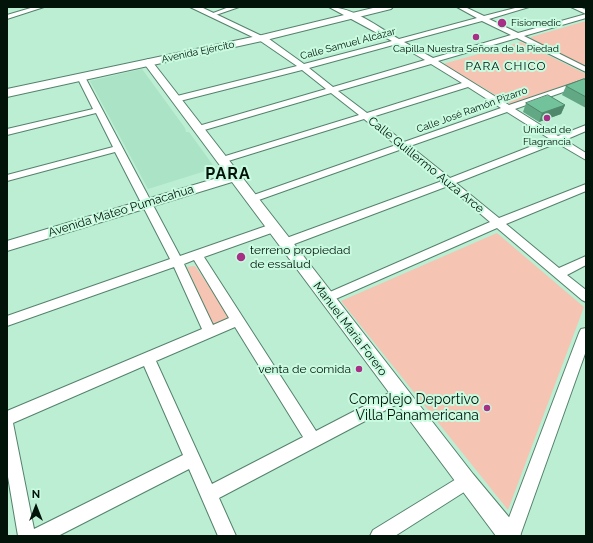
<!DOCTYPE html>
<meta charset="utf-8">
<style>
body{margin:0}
#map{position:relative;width:593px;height:543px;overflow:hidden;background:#bceed3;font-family:Raleway,sans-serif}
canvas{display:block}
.frame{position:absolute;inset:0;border:8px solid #02130a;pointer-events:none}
.north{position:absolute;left:16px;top:487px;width:40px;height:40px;-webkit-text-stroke:3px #c9fbe0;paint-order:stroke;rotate:0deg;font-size:11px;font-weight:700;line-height:16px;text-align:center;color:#02130a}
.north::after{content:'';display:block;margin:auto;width:14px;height:18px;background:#02130a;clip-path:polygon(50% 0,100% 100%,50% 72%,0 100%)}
</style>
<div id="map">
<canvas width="593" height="543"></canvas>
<div class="frame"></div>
<div class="north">N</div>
</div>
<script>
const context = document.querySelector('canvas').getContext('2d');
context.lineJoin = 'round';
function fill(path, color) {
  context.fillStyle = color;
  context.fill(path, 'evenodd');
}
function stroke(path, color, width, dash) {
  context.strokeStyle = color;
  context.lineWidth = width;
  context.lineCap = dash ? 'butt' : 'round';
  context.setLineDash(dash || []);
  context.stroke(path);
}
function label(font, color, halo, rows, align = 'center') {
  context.font = font + ' Raleway,sans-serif';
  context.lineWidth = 4;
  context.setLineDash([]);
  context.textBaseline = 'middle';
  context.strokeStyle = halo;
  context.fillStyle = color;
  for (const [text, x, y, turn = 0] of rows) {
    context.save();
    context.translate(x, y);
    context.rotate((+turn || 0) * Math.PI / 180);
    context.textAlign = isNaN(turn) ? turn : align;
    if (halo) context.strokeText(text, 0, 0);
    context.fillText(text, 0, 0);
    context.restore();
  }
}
const built = new Path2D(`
 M 142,69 L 185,128 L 186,132 L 189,132 L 215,168 L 148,189 L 90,81 Z`);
const green = new Path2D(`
 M 586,21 L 586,68 L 532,41 L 531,37 Z
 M 521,42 L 586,74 L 586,78 L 511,104 L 443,64 Z
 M 497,233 L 584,307 L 508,510 L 341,301 Z
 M 195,266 L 232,319 L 213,325 L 187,267 Z`);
const minor = new Path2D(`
 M 34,7 L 44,7 L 7,19 L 7,15 Z
 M 229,7 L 239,7 L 213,16 L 208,15 Z
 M 329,7 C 353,7 378,27 399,39 L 477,18 L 457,7 L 465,7 L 484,16 L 519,7 L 529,7 L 489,19 L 518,33 L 586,14 L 586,18 L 524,36 L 586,67 L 586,72 L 517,38 L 438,61 L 509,105 L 586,79 L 586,84 L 515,109 L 558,136 L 586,125 L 586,131 L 565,140 L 586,153 L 586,160 L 557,143 L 456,183 L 499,218 L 586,184 L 586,191 L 506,224 L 559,268 L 586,256 L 586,265 L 567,275 L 586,290 L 586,302 L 582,300 L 497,228 L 331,301 L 323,301 L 321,298 L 323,295 L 490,222 L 448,186 L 289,246 L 281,246 L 279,243 L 281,240 L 442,181 L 402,149 L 256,201 L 248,201 L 247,199 L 248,197 L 396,145 L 364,119 L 225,162 L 219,162 L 217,160 L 219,158 L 359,115 L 331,93 L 201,131 L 198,132 L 193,129 L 195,127 L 326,89 L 302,70 L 176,102 L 172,99 L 173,97 L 297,66 L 259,40 L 259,36 L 265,36 L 304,64 L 392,41 ZM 482,21 L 511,35 L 433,58 L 404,42 ZM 397,44 L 425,60 L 333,87 L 309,68 ZM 431,64 L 462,83 L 367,113 L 338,91 ZM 468,87 L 501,108 L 404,142 L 372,117 ZM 507,112 L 550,139 L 450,178 L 410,146 Z
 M 571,7 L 580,7 L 586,10 L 586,14 Z
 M 78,75 L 85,77 L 180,256 L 269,225 L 277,225 L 279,228 L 277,231 L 204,257 L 316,431 L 395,390 L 400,389 L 405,390 L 407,395 L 405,400 L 219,498 L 236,536 L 218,536 L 189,469 L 58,536 L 18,536 L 7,471 L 7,411 L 202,329 L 174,267 L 7,326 L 7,316 L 170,259 L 115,152 L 7,181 L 7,175 L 113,147 L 96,113 L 7,135 L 7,129 L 93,109 L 77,77 ZM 194,260 L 229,318 L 213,325 L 184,264 ZM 235,327 L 303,437 L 212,484 L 156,361 ZM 144,366 L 183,455 L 34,529 L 13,423 Z
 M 586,328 L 586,351 L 520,536 L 502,536 L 579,333 L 581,329 Z
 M 466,473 L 472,475 L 474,481 L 472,487 L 395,536 L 370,536 L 373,530 Z`);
const tertiary = new Path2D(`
 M 190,7 L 201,7 L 266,38 L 262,41 L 259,40 Z
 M 148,59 L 151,60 L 473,474 L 518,528 L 521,536 L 496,536 L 232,182 L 7,251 L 7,241 L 227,175 L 143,62 Z`);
const secondary = new Path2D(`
 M 377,7 L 393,7 L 391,9 L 262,41 L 7,97 L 7,89 L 262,35 Z`);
const wall = new Path2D(`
 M 586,80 L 586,108 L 562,95 L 566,86 Z
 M 526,103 L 565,105 L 561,114 L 539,122 L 523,112 Z`);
const shadedWall = new Path2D(`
 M 565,105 L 561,114 L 539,122 L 542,113 Z`);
const building = new Path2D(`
 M 584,79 L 586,80 L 586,97 L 566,86 Z
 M 548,95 L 565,105 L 542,113 L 526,103 Z`);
const markers = [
 [502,23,5,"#a72f85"],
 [476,37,4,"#a72f85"],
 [547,118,4,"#a72f85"],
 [241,257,5,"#a72f85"],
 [359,369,4,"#a72f85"],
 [487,408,4,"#a72f85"]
];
const farPoinames = [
 ["Fisiomedic",511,23,"left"],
 ["Capilla Nuestra Señora de la Piedad",476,49],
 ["Unidad de",547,130],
 ["Flagrancia",547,142]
];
const farStreetnames = [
 ["Calle Samuel Alcázar",348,44,-15],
 ["Avenida Ejército",198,52,-12],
 ["Calle José Ramón Pizarro",472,110,-20]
];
const farQuarternames = [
 ["PARA CHICO",506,66]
];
const streetNames = [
 ["Calle Guillermo Auza Arce",426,165,39],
 ["Avenida Mateo Pumacahua",121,211,-17],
 ["Manuel Maria Forero",350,329,53]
];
const poiNames = [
 ["terreno propiedad",250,250],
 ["de essalud",250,264],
 ["venta de comida",351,369,"right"]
];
const nearPoinames = [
 ["Complejo Deportivo",479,400],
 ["Villa Panamericana",479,416]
];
const districtNames = [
 ["PARA",228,174]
];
fill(built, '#aae3c5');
fill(green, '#f5c4b2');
stroke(minor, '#54826b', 2);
stroke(tertiary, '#54826b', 2);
stroke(secondary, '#54826b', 2);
fill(minor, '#fff');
fill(tertiary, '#fff');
fill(secondary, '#fff');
fill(wall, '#62a885');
fill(shadedWall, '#50886c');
fill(building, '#72c39b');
stroke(building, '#50886c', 1);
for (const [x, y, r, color] of markers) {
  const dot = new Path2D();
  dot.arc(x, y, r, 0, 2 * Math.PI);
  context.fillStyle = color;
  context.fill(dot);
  stroke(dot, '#c9fbe0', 1.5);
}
label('10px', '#02130a', '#c9fbe0', farPoinames);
label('10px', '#02130a', '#c9fbe0', farStreetnames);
context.letterSpacing = '1px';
label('12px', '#02130a', '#c9fbe0', farQuarternames);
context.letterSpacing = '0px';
label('12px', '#02130a', '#c9fbe0', streetNames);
label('12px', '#02130a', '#c9fbe0', poiNames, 'left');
label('14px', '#02130a', '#c9fbe0', nearPoinames, 'right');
context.letterSpacing = '1px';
label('bold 16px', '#02130a', '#c9fbe0', districtNames);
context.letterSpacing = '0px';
</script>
